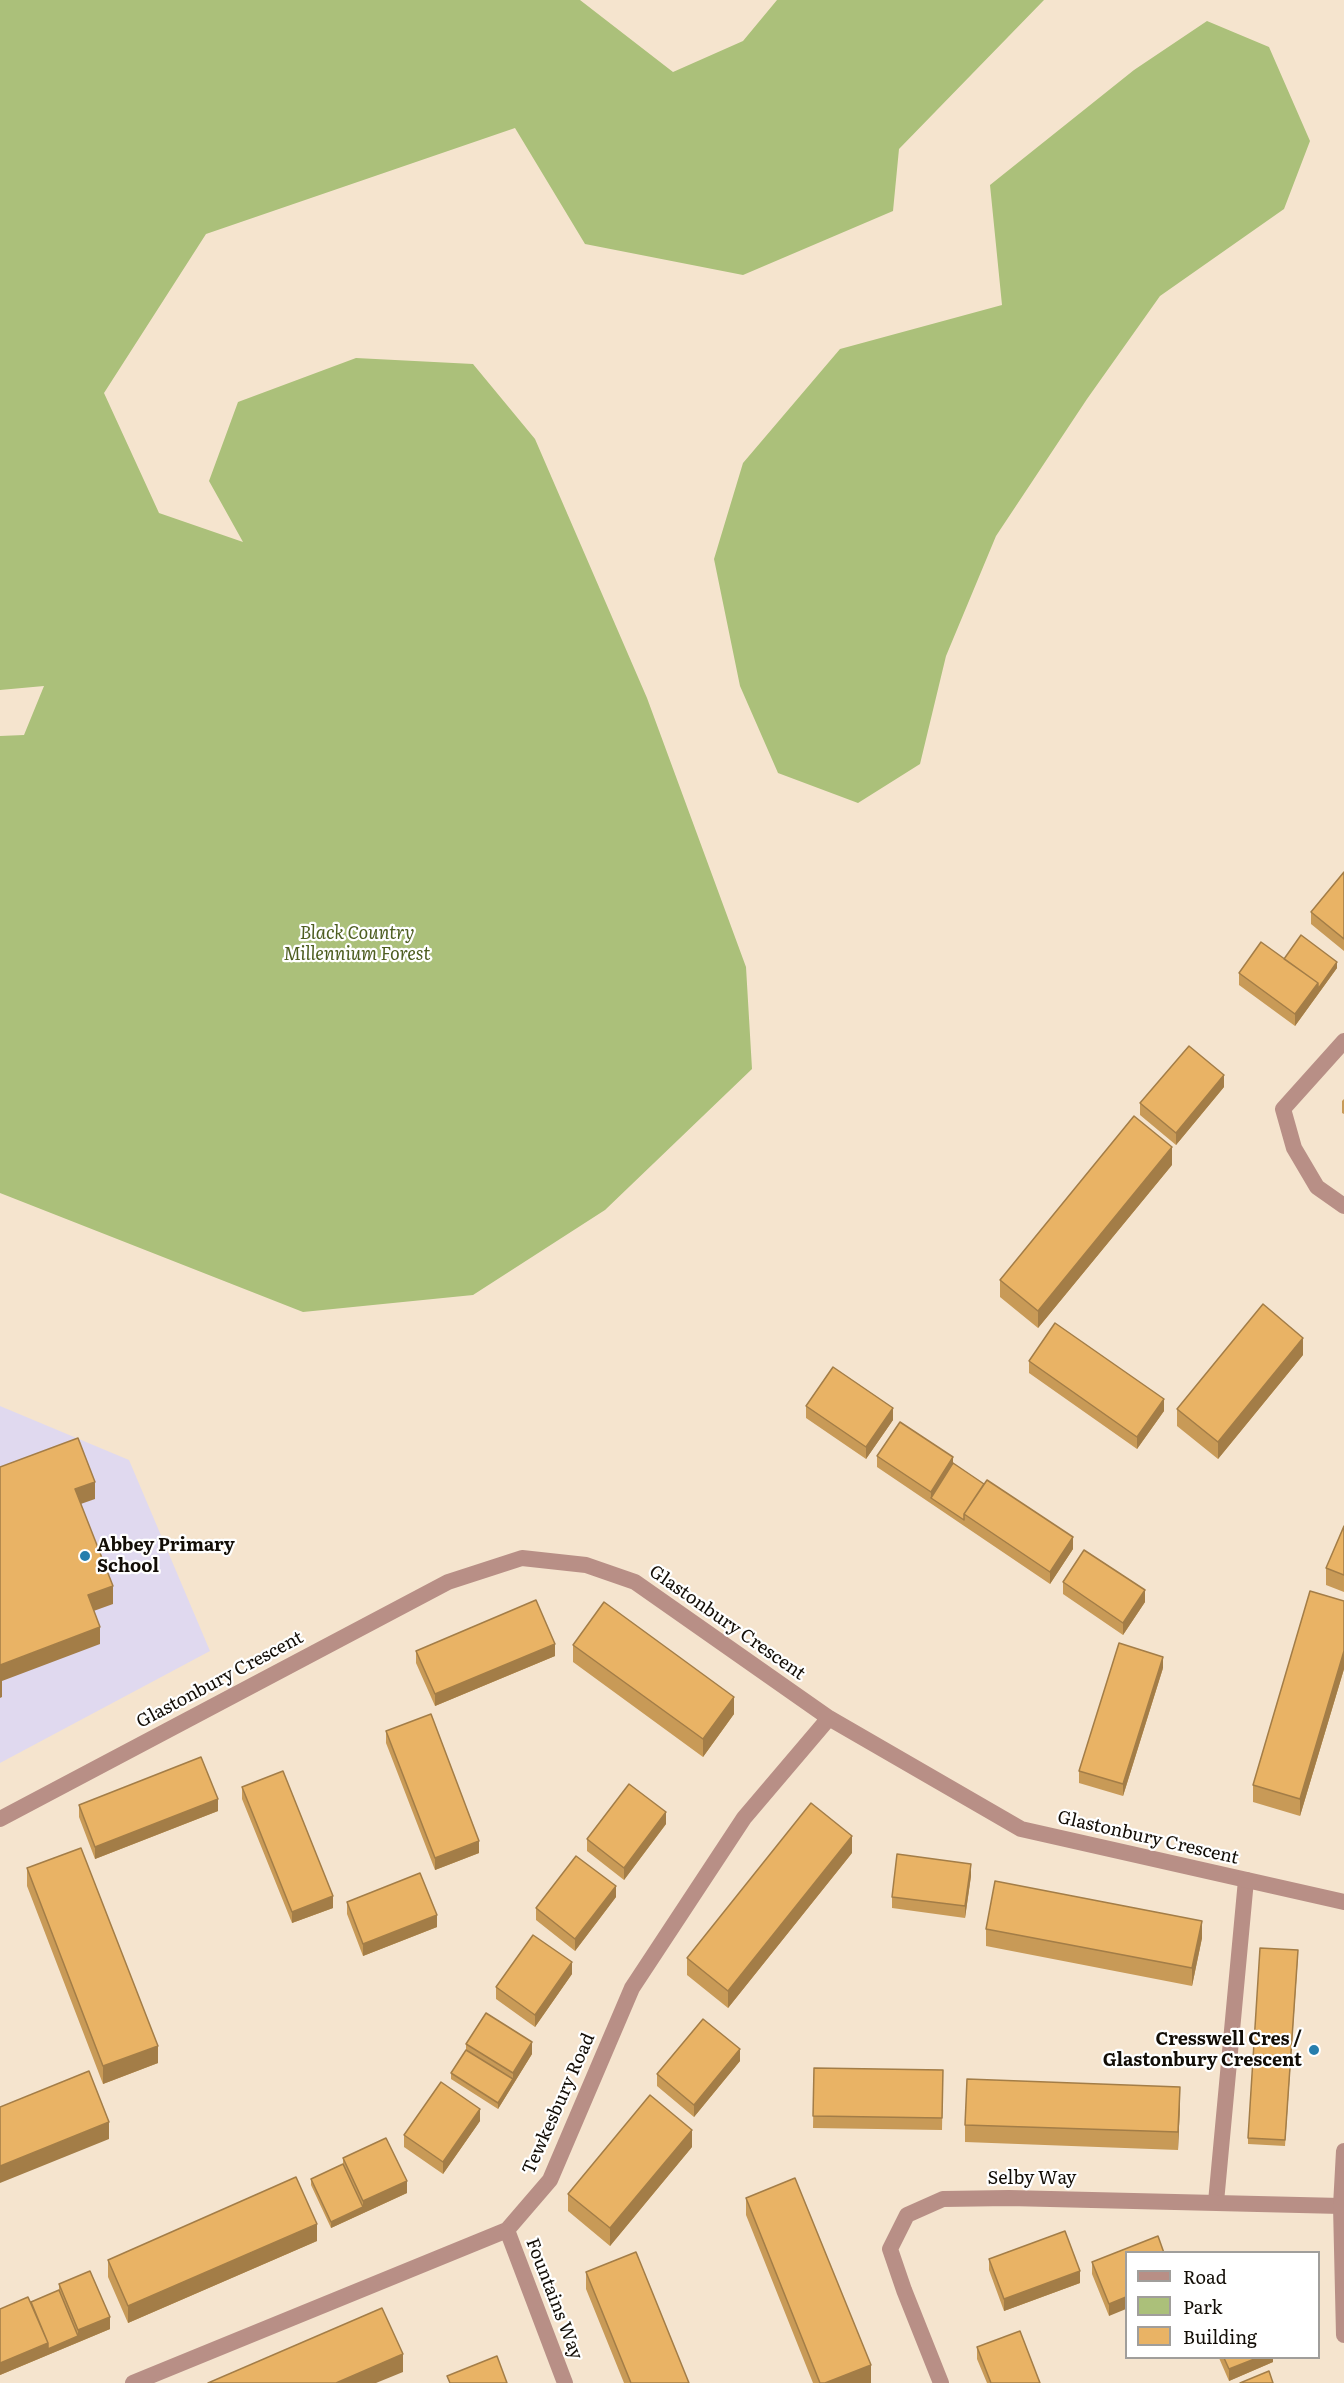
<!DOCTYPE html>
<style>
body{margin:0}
#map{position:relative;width:1344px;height:2383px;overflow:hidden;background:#f5e4ce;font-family:Literata,serif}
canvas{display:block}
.legend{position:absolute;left:1125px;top:2251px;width:195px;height:108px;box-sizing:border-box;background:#fff;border:2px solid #a09e9b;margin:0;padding:8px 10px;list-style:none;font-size:18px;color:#120d06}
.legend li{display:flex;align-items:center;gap:12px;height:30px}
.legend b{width:30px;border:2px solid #a09e9b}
</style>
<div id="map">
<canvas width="1344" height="2383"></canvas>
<ul class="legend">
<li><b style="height:8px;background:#b88f86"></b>Road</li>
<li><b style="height:16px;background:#abc07a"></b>Park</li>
<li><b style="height:16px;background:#e9b365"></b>Building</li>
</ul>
</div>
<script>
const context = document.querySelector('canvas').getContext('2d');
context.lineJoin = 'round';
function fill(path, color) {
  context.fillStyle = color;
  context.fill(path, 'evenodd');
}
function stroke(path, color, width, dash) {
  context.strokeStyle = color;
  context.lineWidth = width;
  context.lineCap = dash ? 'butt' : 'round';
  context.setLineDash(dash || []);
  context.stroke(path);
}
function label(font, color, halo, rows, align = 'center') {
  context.font = font + ' Literata,serif';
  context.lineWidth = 4.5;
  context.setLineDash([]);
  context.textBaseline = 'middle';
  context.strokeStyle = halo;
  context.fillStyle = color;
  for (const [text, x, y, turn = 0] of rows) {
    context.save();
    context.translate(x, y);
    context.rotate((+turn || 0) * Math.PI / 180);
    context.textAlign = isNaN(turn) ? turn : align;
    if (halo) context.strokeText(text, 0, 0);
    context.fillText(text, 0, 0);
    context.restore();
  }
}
const education = new Path2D(`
 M 0,1406 L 129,1460 L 210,1651 L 0,1763 Z`);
const green = new Path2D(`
 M 0,0 L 580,0 L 673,72 L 743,41 L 777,0 L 1044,0 L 899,149 L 893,211 L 743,275 L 585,244 L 515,128 L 206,234 L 104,393 L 159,513 L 243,542 L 209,481 L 238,402 L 356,358 L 473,364 L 535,439 L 647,698 L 746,967 L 752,1069 L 605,1210 L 473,1295 L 303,1312 L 0,1193 L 0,736 L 24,735 L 44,686 L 0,690 Z
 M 1207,21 L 1269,47 L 1310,141 L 1284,209 L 1160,296 L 1087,399 L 996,536 L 946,656 L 920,764 L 858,803 L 778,773 L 740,686 L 714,559 L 743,463 L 840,349 L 1002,305 L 990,185 L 1134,70 Z`);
const service = new Path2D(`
 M 1216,2202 L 1246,1880`);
const minor = new Path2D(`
 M 1344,1041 L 1283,1109 L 1294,1148 L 1317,1187 L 1344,1206
 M 0,1819 L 448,1582 L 522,1558 L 586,1565 L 635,1582 L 829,1718 L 1021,1829 L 1344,1902
 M 507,2230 L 565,2383
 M 133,2383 L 507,2230 L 550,2180 L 632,1988 L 744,1818 L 829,1718
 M 941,2383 L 904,2290 L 890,2249 L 907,2215 L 943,2199 L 1009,2198 L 1341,2206`);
const tertiary = new Path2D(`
 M 1344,2151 L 1341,2206 L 1344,2335`);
const wall = new Path2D(`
 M 1344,872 L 1344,951 L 1311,924 L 1311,912 Z
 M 1284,959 L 1337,968 L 1295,1026 L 1239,985 L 1239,973 Z
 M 1224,1087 L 1176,1145 L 1140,1115 L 1140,1103 Z
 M 1344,1099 L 1344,1114 L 1342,1113 L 1342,1101 Z
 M 1172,1165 L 1038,1328 L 1000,1297 L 1000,1280 Z
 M 1303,1355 L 1218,1459 L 1177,1426 L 1177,1409 Z
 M 1029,1361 L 1164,1411 L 1137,1449 L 1029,1373 Z
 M 806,1406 L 893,1420 L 866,1459 L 806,1418 Z
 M 877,1456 L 953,1463 L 1073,1549 L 1050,1584 L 877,1467 Z
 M 1344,1526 L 1344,1592 L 1326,1585 L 1326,1568 Z
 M 1063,1582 L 1145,1602 L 1123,1635 L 1063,1594 Z
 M 1344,1601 L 1344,1669 L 1300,1816 L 1253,1802 L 1253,1785 Z
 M 573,1645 L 734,1714 L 703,1757 L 573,1662 Z
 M 416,1651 L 555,1656 L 435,1706 L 416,1663 Z
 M 1163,1668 L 1123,1796 L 1079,1783 L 1079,1771 Z
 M 386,1731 L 479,1853 L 435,1870 L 386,1743 Z
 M 242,1787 L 333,1908 L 292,1923 L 242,1799 Z
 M 79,1805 L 218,1811 L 95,1859 L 79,1817 Z
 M 666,1824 L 624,1880 L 587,1851 L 587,1839 Z
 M 852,1853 L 728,2008 L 687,1975 L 687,1958 Z
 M 27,1868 L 158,2063 L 103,2084 L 27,1886 Z
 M 971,1876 L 965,1918 L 892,1908 L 892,1897 Z
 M 616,1897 L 575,1951 L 536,1920 L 536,1908 Z
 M 347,1902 L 437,1927 L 363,1956 L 347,1914 Z
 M 986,1929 L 1202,1938 L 1192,1986 L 986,1946 Z
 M 1298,1956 L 1285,2146 L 1248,2144 L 1248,2138 Z
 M 572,1974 L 535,2027 L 496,1999 L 496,1987 Z
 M 466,2044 L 532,2054 L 498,2109 L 451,2079 L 451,2073 L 466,2050 Z
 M 740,2061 L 694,2117 L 657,2086 L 657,2074 Z
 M 814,2068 L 943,2070 L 942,2130 L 813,2128 Z
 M 1180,2104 L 1178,2150 L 965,2142 L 965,2125 Z
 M 480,2121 L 443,2174 L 404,2147 L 404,2135 Z
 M 692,2147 L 610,2246 L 568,2211 L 568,2194 Z
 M 343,2158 L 407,2193 L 331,2228 L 311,2185 L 311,2179 L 343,2164 Z
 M 746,2198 L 871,2383 L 813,2383 L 746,2215 Z
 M 1158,2236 L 1109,2316 L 1092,2274 L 1092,2262 Z
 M 317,2241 L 128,2323 L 108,2277 L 108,2260 Z
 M 989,2259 L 1080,2283 L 1004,2311 L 989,2270 Z
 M 586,2272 L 689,2383 L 624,2383 L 586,2289 Z
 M 59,2284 L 110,2329 L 0,2375 L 0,2309 L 31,2302 L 59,2290 Z
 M 977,2347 L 1040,2383 L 987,2383 L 977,2359 Z
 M 1219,2358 L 1273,2358 L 1273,2362 L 1229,2381 Z`);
const shadedWall = new Path2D(`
 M 1337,962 L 1337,968 L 1295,1026 L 1295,1014 L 1318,983 Z
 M 1224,1075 L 1224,1087 L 1176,1145 L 1176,1133 Z
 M 1172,1147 L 1172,1165 L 1038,1328 L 1038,1311 Z
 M 1303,1338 L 1303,1355 L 1218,1459 L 1218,1442 Z
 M 1164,1399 L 1164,1411 L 1137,1449 L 1137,1437 Z
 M 893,1408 L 893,1420 L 866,1459 L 866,1447 Z
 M 953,1457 L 953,1469 L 931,1498 L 931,1492 Z
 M 95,1482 L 95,1499 L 75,1506 L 75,1489 Z
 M 1073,1537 L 1073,1549 L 1050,1584 L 1050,1572 Z
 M 113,1586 L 113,1604 L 88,1613 L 88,1595 Z
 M 1145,1590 L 1145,1602 L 1123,1635 L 1123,1623 Z
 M 100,1627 L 100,1644 L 2,1681 L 2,1697 L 0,1698 L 0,1665 Z
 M 555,1644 L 555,1656 L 435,1706 L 435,1694 Z
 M 1344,1651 L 1344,1669 L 1300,1816 L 1300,1799 Z
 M 1163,1657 L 1163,1668 L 1123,1796 L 1123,1784 Z
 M 734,1697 L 734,1714 L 703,1757 L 703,1739 Z
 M 218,1799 L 218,1811 L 95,1859 L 95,1847 Z
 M 666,1812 L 666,1824 L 624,1880 L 624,1868 Z
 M 852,1836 L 852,1853 L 728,2008 L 728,1991 Z
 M 479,1841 L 479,1853 L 435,1870 L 435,1858 Z
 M 971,1864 L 971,1876 L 965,1918 L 965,1906 Z
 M 616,1886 L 616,1897 L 575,1951 L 575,1939 Z
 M 333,1896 L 333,1908 L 292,1923 L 292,1912 Z
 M 437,1915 L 437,1927 L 363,1956 L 363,1944 Z
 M 1202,1921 L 1202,1938 L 1192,1986 L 1192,1968 Z
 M 572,1962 L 572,1974 L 535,2027 L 535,2015 Z
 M 532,2042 L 532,2054 L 498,2109 L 498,2103 L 513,2079 L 513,2073 Z
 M 158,2046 L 158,2063 L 103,2084 L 103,2066 Z
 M 740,2049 L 740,2061 L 694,2117 L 694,2105 Z
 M 1180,2087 L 1180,2104 L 1178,2150 L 1178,2132 Z
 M 480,2109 L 480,2121 L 443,2174 L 443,2162 Z
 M 109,2122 L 109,2139 L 0,2183 L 0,2166 Z
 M 692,2130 L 692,2147 L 610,2246 L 610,2228 Z
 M 407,2181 L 407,2193 L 331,2228 L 331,2222 L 363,2207 L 363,2201 Z
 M 317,2224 L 317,2241 L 128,2323 L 128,2306 Z
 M 1080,2271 L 1080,2283 L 1004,2311 L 1004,2299 Z
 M 1126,2297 L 1126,2309 L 1109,2316 L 1109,2304 Z
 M 110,2317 L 110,2329 L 0,2375 L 0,2363 L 48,2343 L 78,2336 L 78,2330 Z
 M 403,2354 L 403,2372 L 376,2383 L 336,2383 Z
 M 1257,2358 L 1273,2358 L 1273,2362 L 1229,2381 L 1229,2369 Z
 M 871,2365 L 871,2383 L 825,2383 Z`);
const building = new Path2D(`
 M 1344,872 L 1344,939 L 1311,912 Z
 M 1301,935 L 1337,962 L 1318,989 L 1318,983 L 1284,959 Z
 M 1261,942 L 1318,983 L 1295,1014 L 1239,973 Z
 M 1189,1046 L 1224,1075 L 1176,1133 L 1140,1103 Z
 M 1134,1116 L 1172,1147 L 1038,1311 L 1000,1280 Z
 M 1263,1304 L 1303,1338 L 1218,1442 L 1177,1409 Z
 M 1055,1323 L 1164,1399 L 1137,1437 L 1029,1361 Z
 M 833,1367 L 893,1408 L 866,1447 L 806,1406 Z
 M 900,1422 L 953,1457 L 931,1492 L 877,1456 Z
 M 78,1438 L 95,1482 L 75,1489 L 113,1586 L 88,1595 L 100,1627 L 0,1665 L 0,1467 Z
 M 953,1463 L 984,1484 L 964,1514 L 964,1520 L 931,1498 Z
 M 987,1480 L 1073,1537 L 1050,1572 L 964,1514 Z
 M 1344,1526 L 1344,1575 L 1326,1568 Z
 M 1084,1550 L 1145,1590 L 1123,1623 L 1063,1582 Z
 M 1310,1591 L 1344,1601 L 1344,1651 L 1300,1799 L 1253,1785 Z
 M 536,1600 L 555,1644 L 435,1694 L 416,1651 Z
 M 604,1602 L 734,1697 L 703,1739 L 573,1645 Z
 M 1119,1643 L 1163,1657 L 1123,1784 L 1079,1771 Z
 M 431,1714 L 479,1841 L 435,1858 L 386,1731 Z
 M 201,1757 L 218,1799 L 95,1847 L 79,1805 Z
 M 283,1771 L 333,1896 L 292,1912 L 242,1787 Z
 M 629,1784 L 666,1812 L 624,1868 L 587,1839 Z
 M 811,1803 L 852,1836 L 728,1991 L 687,1958 Z
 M 81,1848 L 158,2046 L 103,2066 L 27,1868 Z
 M 897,1854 L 971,1864 L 965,1906 L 892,1897 Z
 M 576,1856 L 616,1886 L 575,1939 L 536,1908 Z
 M 420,1873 L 437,1915 L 363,1944 L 347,1902 Z
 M 995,1881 L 1202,1921 L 1192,1968 L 986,1929 Z
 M 533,1935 L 572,1962 L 535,2015 L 496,1987 Z
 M 1260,1948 L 1298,1950 L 1285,2140 L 1248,2138 Z
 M 486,2013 L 532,2042 L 513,2073 L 466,2044 Z
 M 703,2019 L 740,2049 L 694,2105 L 657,2074 Z
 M 466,2050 L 513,2079 L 498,2103 L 451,2073 Z
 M 814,2068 L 943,2070 L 942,2118 L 813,2116 Z
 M 89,2071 L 109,2122 L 0,2166 L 0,2107 Z
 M 967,2079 L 1180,2087 L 1178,2132 L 965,2125 Z
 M 441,2082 L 480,2109 L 443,2162 L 404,2135 Z
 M 650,2095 L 692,2130 L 610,2228 L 568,2194 Z
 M 386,2138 L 407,2181 L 363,2201 L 343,2158 Z
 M 343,2164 L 363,2207 L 331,2222 L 311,2179 Z
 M 296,2177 L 317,2224 L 128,2306 L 108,2260 Z
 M 795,2178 L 871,2365 L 825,2383 L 820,2383 L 746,2198 Z
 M 1065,2231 L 1080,2271 L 1004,2299 L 989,2259 Z
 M 1158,2236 L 1164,2253 L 1126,2253 L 1126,2297 L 1109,2304 L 1092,2262 Z
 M 636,2252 L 689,2383 L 631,2383 L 586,2272 Z
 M 90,2271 L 110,2317 L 78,2330 L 59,2284 Z
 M 59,2290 L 78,2336 L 48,2349 L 48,2343 L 31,2302 Z
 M 28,2297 L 48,2343 L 0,2363 L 0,2309 Z
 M 382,2308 L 403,2354 L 336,2383 L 208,2383 Z
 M 1020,2331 L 1040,2383 L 991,2383 L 977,2347 Z
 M 497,2356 L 507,2383 L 450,2383 L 447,2376 Z
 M 1224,2358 L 1257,2358 L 1229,2369 Z
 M 1269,2371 L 1273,2383 L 1240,2383 Z`);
const markers = [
 [85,1556,6,"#267ead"],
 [1314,2050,6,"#267ead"]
];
const parkNames = [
 ["Black Country",357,934],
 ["Millennium Forest",357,955]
];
const poiNames = [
 ["Abbey Primary",97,1546],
 ["School",97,1567],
 ["Cresswell Cres /",1302,2040,"right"],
 ["Glastonbury Crescent",1302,2061,"right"]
];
const streetNames = [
 ["Glastonbury Crescent",727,1623,35],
 ["Glastonbury Crescent",220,1680,-28],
 ["Glastonbury Crescent",1148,1838,13],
 ["Tewkesbury Road",559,2104,-66],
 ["Selby Way",1032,2179],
 ["Fountains Way",554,2299,69]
];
fill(education, '#e0d9ef');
fill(green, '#abc07a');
stroke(service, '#b88f86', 16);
stroke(minor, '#b88f86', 16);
stroke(tertiary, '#b88f86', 16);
fill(wall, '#c89a57');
fill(shadedWall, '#a37d47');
fill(building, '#e9b365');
stroke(building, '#a37d47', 1.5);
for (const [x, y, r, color] of markers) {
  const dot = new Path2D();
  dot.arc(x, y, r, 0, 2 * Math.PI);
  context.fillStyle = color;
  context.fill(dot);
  stroke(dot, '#fff', 2);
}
label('italic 18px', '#4e5e21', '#fff', parkNames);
label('bold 18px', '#120d06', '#fff', poiNames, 'left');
label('18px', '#120d06', '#fff', streetNames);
</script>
